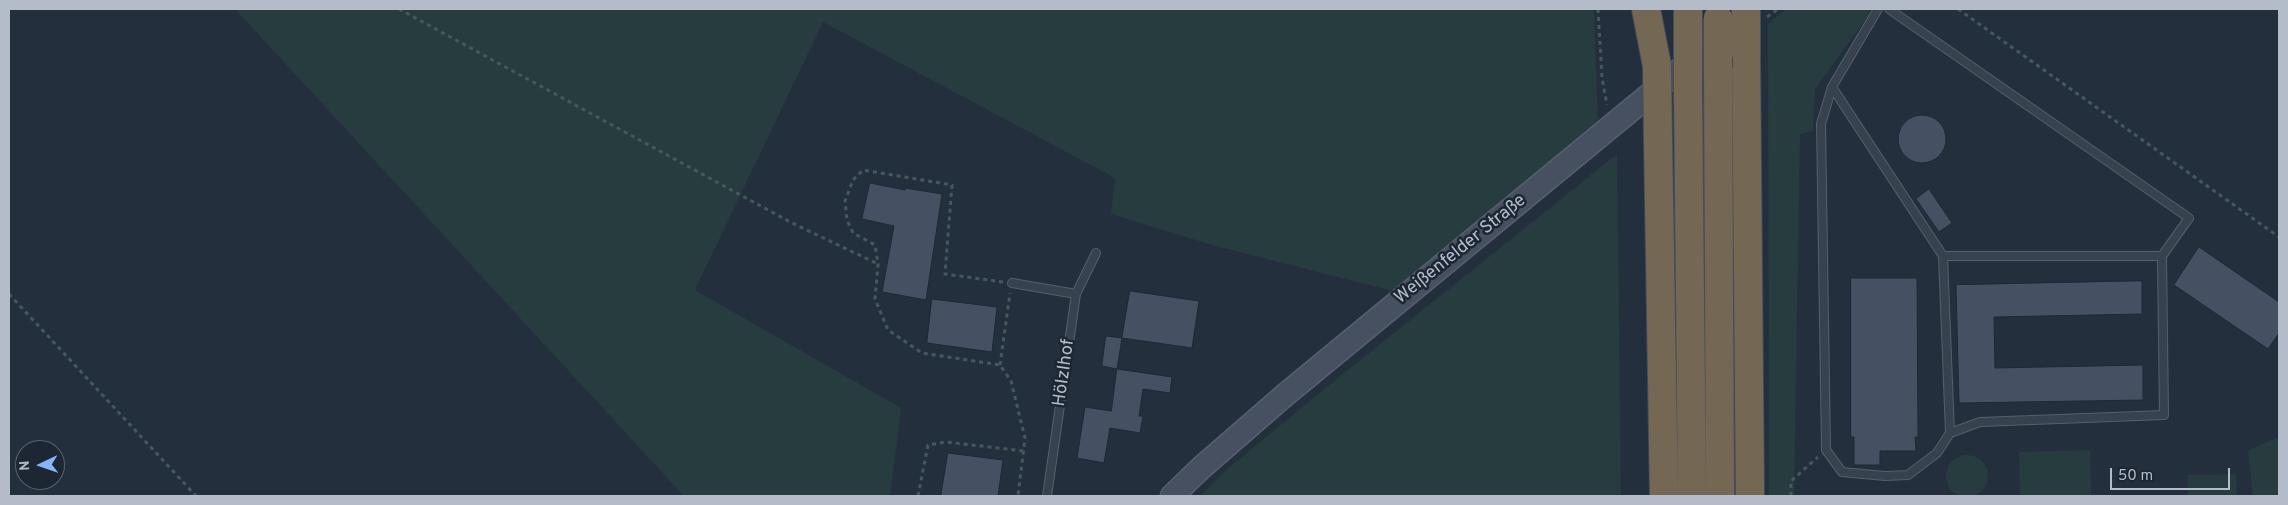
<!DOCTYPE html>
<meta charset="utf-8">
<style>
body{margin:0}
#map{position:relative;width:2288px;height:505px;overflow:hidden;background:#242f3e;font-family:Overpass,sans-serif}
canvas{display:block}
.frame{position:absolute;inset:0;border:10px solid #b4bcc9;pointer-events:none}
.north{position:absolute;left:15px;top:440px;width:50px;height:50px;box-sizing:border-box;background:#1d2633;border:1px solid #59626f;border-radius:50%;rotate:267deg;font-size:14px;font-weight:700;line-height:20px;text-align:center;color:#b4bcc9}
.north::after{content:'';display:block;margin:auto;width:18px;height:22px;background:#8ab4f8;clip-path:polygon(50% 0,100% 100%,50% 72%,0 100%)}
.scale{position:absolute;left:2110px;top:468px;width:120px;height:22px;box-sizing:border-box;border:2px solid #b4bcc9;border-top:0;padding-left:6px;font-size:15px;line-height:18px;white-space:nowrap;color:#b4bcc9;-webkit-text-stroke:4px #1d2633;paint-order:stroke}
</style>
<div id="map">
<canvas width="2288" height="505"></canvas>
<div class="frame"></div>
<div class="north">N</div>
<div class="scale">50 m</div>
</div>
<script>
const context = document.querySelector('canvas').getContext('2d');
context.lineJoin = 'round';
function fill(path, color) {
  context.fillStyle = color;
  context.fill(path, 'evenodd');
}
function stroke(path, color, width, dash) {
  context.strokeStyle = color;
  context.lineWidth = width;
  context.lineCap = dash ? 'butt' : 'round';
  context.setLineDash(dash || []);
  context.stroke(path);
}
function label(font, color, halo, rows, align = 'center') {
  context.font = font + ' Overpass,sans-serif';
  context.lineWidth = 5;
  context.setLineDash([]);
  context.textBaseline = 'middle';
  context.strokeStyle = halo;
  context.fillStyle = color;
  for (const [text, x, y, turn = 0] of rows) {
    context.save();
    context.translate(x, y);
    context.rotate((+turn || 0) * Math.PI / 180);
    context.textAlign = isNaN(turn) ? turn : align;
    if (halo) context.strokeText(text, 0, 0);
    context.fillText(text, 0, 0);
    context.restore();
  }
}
const green = new Path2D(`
 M 235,9 L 1594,9 L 1598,121 L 1393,291 L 1212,245 L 1111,214 L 1115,178 L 823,22 L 695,290 L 901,408 L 890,496 L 684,496 Z
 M 1786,9 L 1870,9 L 1868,16 L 1815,89 L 1813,131 L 1800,134 L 1794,496 L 1769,496 L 1768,24 Z
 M 1617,154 L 1621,496 L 1200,496 L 1225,471 L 1328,386 Z
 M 2276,438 L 2279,440 L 2279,496 L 2253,496 L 2248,451 Z
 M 2090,450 L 2091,496 L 2020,496 L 2019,452 Z
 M1946 476a21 21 0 1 1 42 0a21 21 0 1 1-42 0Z
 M 2236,474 L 2237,496 L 2188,496 L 2188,475 Z`);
const building = new Path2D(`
 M1898 139a24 24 0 1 1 48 0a24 24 0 1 1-48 0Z
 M 870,183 L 905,190 L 905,188 L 942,194 L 926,300 L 882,292 L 894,226 L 862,219 Z
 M 1929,189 L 1952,223 L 1939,232 L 1916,199 Z
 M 2199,247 L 2279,302 L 2279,333 L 2268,349 L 2174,285 Z
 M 1851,278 L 1917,278 L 1918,437 L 1915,437 L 1916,451 L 1880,451 L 1880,465 L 1854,465 L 1854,437 L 1851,437 Z
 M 2142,281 L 2142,314 L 1994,317 L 1995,368 L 2143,365 L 2143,400 L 1959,403 L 1956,285 Z
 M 1130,291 L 1199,301 L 1192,348 L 1122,338 Z
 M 932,299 L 997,307 L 992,352 L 927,343 Z
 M 1106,336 L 1122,338 L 1117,369 L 1102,366 Z
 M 1117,369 L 1172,377 L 1170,393 L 1143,389 L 1139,416 L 1143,416 L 1140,433 L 1110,428 L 1104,463 L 1077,458 L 1085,407 L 1111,411 Z
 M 948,453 L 1003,460 L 998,496 L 941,496 Z`);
const path = new Path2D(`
 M 399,9 L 792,223 L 878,264
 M 1598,9 L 1602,78 L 1607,105
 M 1958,9 L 2279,237
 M 1767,17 L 1778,9
 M 1003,282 L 945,274 L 952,185 L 863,170 L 853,180 L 845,201 L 847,220 L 853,233 L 875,245 L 878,264 L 875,299 L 888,330 L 922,353 L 1000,365 L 1011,381 L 1025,438 L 1018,496
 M 9,294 L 196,496
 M 1000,365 L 1010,293
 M 918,496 L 928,445 L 946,442 L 1024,451
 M 1791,496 L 1791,481 L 1818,457`);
const lane = new Path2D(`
 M 1878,9 L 1832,87 L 1821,124 L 1826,450 L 1842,472 L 1885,476 L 1908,475 L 1937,453 L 1950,433 L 1980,422 L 2164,415 L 2162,256 L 2189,218 L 1889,9
 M 1832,87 L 1943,256 L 1950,433
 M 1943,256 L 2162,256
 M 1012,283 L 1076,294
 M 1047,496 L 1076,294 L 1096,253`);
const secondary = new Path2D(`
 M 1172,496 L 1201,468 L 1285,395 L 1728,30`);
const highway = new Path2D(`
 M 1646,9 L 1657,66
 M 1688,9 L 1688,44
 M 1746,53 L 1750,496
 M 1718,68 L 1720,496
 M 1688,92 L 1692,496
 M 1658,139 L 1664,496`);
const highwayBridge = new Path2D(`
 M 1746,9 L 1746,53
 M 1718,18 L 1718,68
 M 1688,44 L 1688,92
 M 1657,66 L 1658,139`);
const streetNames = [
 ["Weißenfelder Straße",1461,250,-39],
 ["Hölzlhof",1065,373,-82]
];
fill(green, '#263c3f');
fill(building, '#455162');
stroke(building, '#1f2835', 1);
stroke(lane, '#565f6c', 10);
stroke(secondary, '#565f6c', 25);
stroke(highway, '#434c59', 30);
stroke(path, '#44595c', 3, [4, 4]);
stroke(lane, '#38414e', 8);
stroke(secondary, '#465061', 22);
stroke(highway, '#746855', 28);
stroke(highwayBridge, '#434c59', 30, []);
stroke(highwayBridge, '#746855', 28);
label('18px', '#b4bcc9', '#1d2633', streetNames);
</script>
